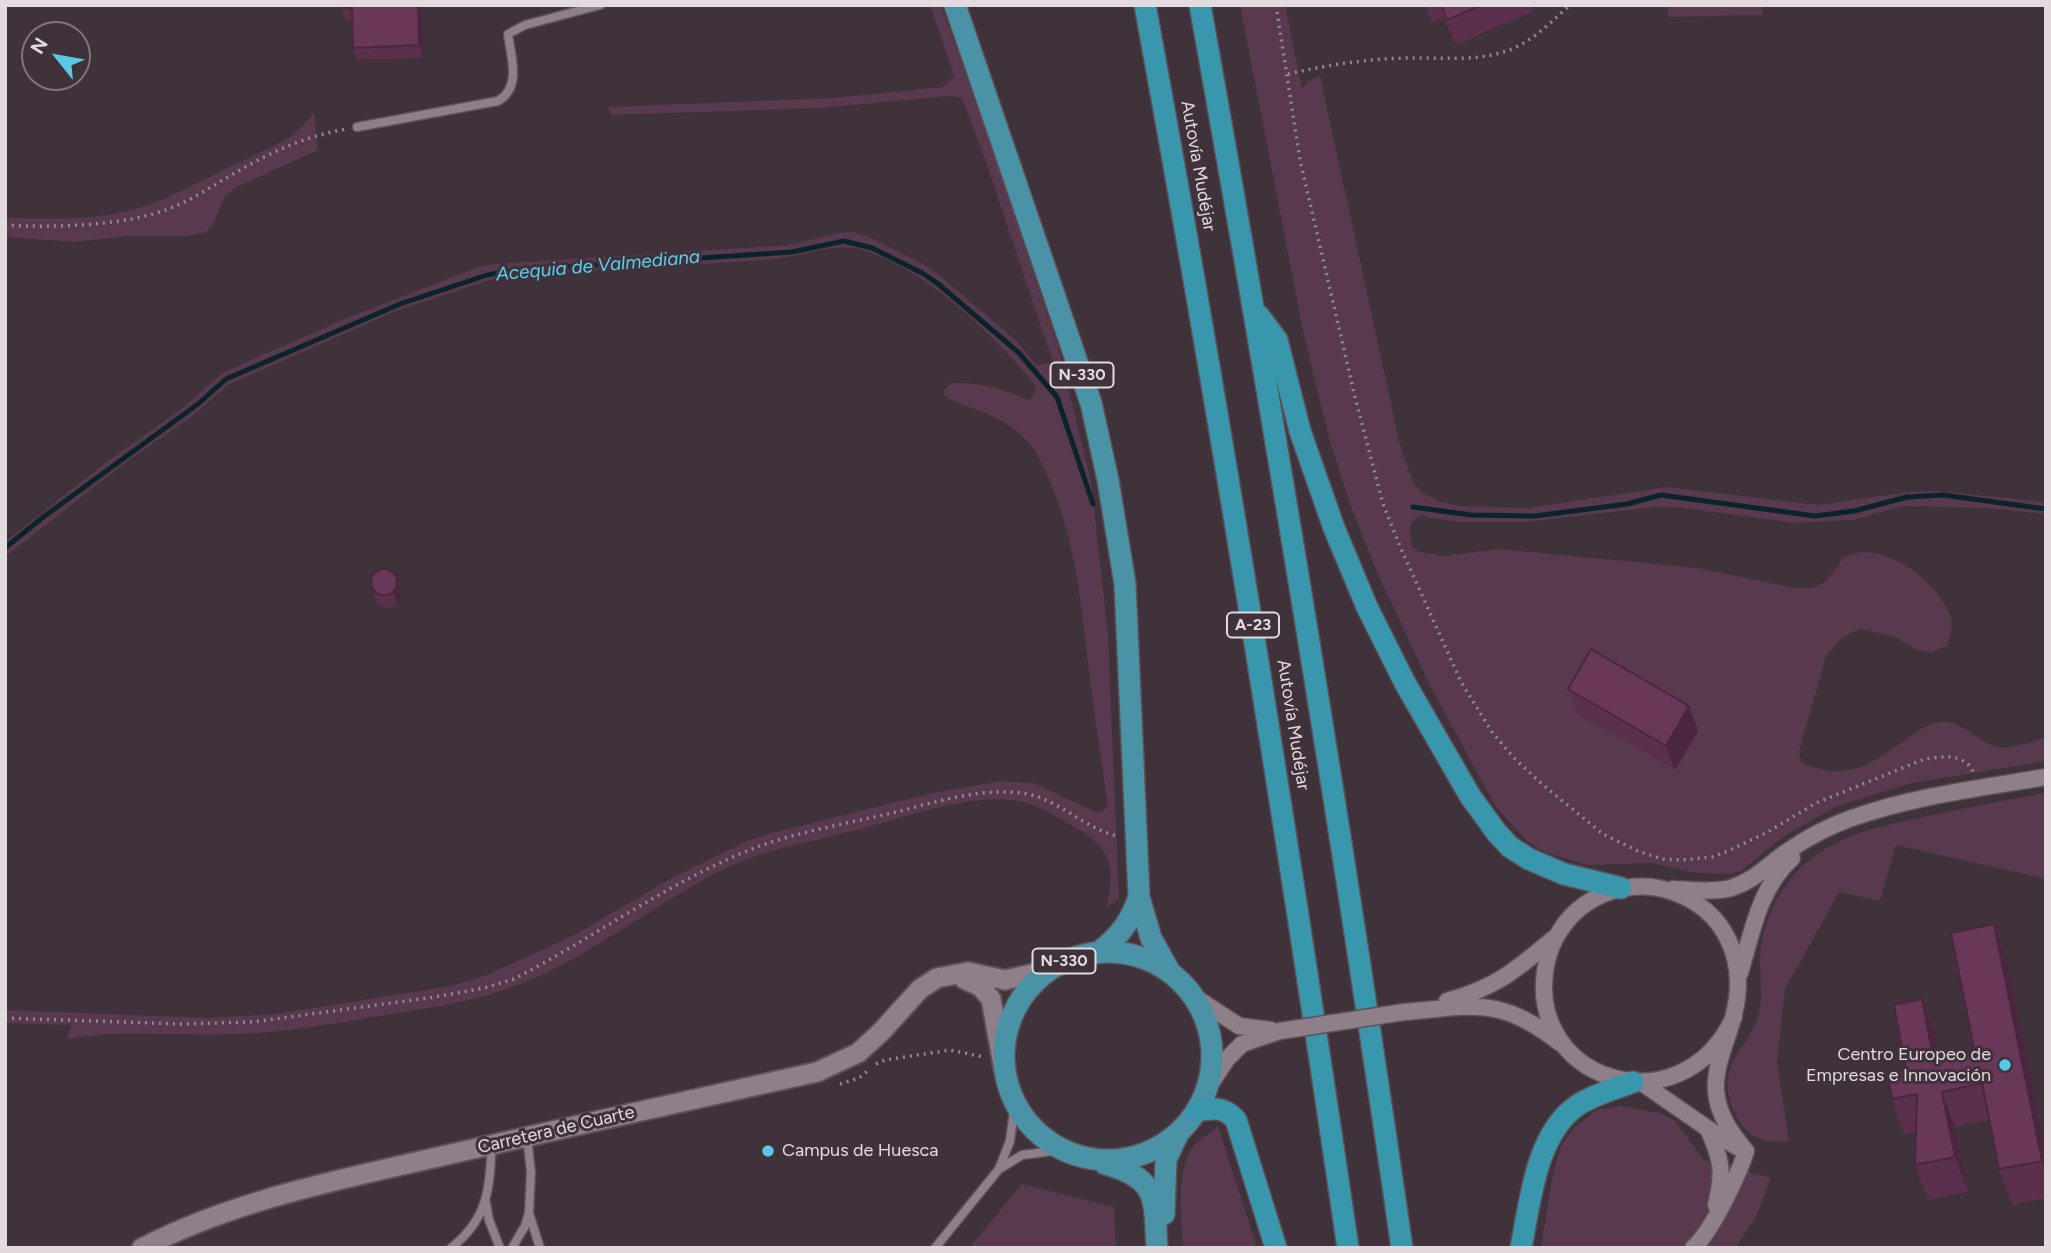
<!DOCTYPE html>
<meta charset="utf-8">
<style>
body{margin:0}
#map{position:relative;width:2051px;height:1253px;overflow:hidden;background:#40323b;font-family:Figtree,sans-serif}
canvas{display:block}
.frame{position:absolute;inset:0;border:7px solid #e3dae0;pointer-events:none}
.north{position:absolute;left:21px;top:21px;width:70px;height:70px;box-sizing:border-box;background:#40323b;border:2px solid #81757d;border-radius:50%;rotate:301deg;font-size:19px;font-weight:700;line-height:28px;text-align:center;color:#e3dae0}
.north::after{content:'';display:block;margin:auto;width:24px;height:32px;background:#58c8e4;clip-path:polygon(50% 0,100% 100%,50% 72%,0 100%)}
</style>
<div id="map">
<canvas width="2051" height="1253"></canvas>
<div class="frame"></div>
<div class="north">N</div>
</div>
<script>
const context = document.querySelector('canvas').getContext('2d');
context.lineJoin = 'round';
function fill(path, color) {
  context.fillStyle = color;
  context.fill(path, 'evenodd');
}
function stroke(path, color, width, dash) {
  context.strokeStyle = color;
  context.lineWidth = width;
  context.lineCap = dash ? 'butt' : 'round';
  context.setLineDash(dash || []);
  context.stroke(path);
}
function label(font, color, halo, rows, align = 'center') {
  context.font = font + ' Figtree,sans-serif';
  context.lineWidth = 6;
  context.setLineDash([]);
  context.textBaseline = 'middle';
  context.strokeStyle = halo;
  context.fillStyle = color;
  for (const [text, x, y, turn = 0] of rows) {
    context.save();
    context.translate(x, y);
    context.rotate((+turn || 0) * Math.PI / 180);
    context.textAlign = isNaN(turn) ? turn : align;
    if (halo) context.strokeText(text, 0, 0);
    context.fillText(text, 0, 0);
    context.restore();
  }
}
const green = new Path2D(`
 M 930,5 L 941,5 L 994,153 L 1058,346 L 1091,481 L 1108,635 L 1119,899 L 1106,908 C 1117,867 1110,847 1073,826 C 1052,814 1034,802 1009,800 C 966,795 900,819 856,830 C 815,841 772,848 733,865 C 649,904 578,970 488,995 C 454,1005 419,1009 385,1015 C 337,1023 289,1032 241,1034 C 183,1037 124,1029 67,1039 L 71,1025 L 5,1023 L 5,1010 L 209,1018 L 275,1014 L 451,986 L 487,975 L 576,934 L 670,879 L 747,841 L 771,833 L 937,792 L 1001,781 L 1033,783 L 1096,812 L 1103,811 L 1108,806 C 1102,764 1095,722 1090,680 C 1082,613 1077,545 1050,482 C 1044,468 1037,452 1027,441 C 1007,418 976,410 948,399 L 944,395 L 944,390 L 951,383 C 979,382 1003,388 1028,400 L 1033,396 L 1036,386 C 995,336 923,265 858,249 C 832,243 801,257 774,259 C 690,266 605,269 520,275 L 493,279 L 396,311 L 228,385 L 190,418 L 129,460 L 5,557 L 5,542 L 109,460 L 184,407 L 222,373 L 342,320 L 478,267 L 493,264 L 789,245 L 838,233 L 853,232 L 869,237 L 925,265 L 940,276 L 1018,342 L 1036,365 L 1053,362 L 987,165 L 962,98 L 949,96 L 821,108 L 611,115 L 608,107 L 832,98 L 944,87 L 954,76 Z
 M 1240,5 L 1285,5 L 1302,89 L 1308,81 L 1320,76 L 1400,445 L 1413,482 L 1423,493 L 1438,501 L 1460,506 L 1527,508 L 1667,487 L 1818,505 L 1908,492 L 1937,491 L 2046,502 L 2046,514 L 1987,508 L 1903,506 L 1853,520 L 1795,523 L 1677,507 L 1654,507 L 1527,522 L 1457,522 L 1421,516 L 1413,520 L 1410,528 L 1412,546 L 1419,552 L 1443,556 L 1499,549 L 1697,568 L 1795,588 L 1814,588 L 1827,580 L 1839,565 L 1841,559 C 1877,536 1932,577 1948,610 C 1955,622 1951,634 1947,646 L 1931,652 L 1916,650 L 1897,638 L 1862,629 L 1852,632 L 1841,639 L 1826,657 L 1799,751 L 1801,762 C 1844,783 1870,765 1905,740 C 1916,733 1926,724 1939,722 C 1961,718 1977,743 1998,747 C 2011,750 2032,741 2046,738 L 2046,761 L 1912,783 L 1837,806 L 1784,836 L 1741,871 L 1728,874 L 1695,873 L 1652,863 L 1587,865 L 1544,852 L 1527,841 L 1496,807 L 1429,684 L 1377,572 L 1351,507 L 1330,442 L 1303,331 Z
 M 1667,5 L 1762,5 L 1762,15 L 1668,17 Z
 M 314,112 L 318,150 L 235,188 L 225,196 L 213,224 L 205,233 L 186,236 L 129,236 L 74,242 L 5,237 L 5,218 C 45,218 89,221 128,211 C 168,201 203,179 240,162 C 268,149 297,139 314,112 Z
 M 2046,793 L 2046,879 L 1896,845 L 1880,901 L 1839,892 L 1785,989 L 1777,1062 L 1789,1141 C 1779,1142 1768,1142 1758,1138 C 1735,1127 1722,1092 1730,1069 C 1738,1048 1753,1037 1759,1012 C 1763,997 1760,985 1760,970 C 1758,926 1780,880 1816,855 C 1845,834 1881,826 1915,819 C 1958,809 2002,801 2046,793 Z
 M 1621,1106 L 1660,1113 L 1674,1120 L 1704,1160 L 1771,1178 L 1756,1217 L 1735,1248 L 1541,1248 L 1552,1178 L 1561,1146 L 1575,1127 L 1597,1110 Z
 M 1218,1126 L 1257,1248 L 1183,1248 C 1182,1217 1175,1175 1192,1148 C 1198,1140 1210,1133 1218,1126 Z
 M 1022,1184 L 1114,1207 L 1116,1248 L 969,1248 Z`);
const stream = new Path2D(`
 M 1413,507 L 1471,515 L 1535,516 L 1627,504 L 1661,495 L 1815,516 L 1854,511 L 1907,497 L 1943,495 L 2046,509
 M 5,548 L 42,518 L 198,404 L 226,379 L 400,304 L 487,275 L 516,270 L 792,252 L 844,241 L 872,248 L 922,273 L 937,283 L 1019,353 L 1057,397 L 1093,504`);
const path = new Path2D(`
 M 1276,5 L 1300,160 L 1355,397 L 1383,504 L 1399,544 L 1461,682 L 1492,732 L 1513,757 L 1543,785 L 1603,834 L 1640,852 L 1663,859 L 1681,860 L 1712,857 L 1728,851 L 1766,833 L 1816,803 L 1922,760 C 1940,756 1966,752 1974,774
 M 1288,74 C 1327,65 1366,59 1406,58 C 1442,57 1481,63 1514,48 C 1536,38 1552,21 1570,5
 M 5,225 C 53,228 127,226 171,208 C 196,198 218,182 242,169 C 275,150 310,135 347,129
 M 5,1018 L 180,1024 L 253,1022 L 435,997 L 484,988 L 514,979 C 595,937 671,880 757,847 C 801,831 850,823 896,812 C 936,802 979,788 1021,793 C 1057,797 1083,828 1117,836
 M 876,1064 L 885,1060 L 950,1050 L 984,1057
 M 840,1084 L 859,1078 L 870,1069`);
const service = new Path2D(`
 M 357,127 L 498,101 C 522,87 511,57 508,34 L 525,25 L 600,5
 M 527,1137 L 531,1172 L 529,1213 L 540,1248
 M 1001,1168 L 1022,1155 L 1061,1150
 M 486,1203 L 489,1220 L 500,1248
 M 451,1248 C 489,1218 489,1189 492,1144
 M 512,1248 L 525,1226 L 529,1213
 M 935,1248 L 999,1169 L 1010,1141 L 1015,1104`);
const minor = new Path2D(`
 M 1673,889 C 1691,890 1709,892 1727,889 C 1751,883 1766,867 1785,853 C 1805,839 1829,826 1852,818 C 1914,796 1981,788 2046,777
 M 1740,973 C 1752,933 1759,888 1792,858
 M 1193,996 L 1239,1026 L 1271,1030
 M 1447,1001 C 1495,988 1516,970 1553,939
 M 1404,1012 C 1475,1006 1500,996 1560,1043
 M 1734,1017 C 1680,1133 1520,1079 1547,961 C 1552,939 1566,918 1584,905 C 1609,887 1642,882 1670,891 C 1728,910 1748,963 1733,1018 C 1727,1041 1714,1067 1716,1091 C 1718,1115 1731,1133 1746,1151
 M 1642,1083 L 1720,1137 L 1741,1149
 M 1207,1089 L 1227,1059 L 1242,1044 L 1280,1031
 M 1708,1129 C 1722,1160 1724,1172 1716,1205
 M 1693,1248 C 1711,1233 1739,1174 1746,1151`);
const tertiary = new Path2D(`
 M 964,979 L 981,987 L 991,999 L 1004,1070
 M 142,1248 C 231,1202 332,1181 429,1159 C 558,1129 688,1101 817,1072 L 858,1053 L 881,1032 L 920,989 L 937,978 L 968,972 L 1005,980 L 1049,970`);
const trunk = new Path2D(`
 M 955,5 L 1091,403 L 1108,480 L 1125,584 L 1139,897 L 1151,938 L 1170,972
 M1004 1056a104 104 0 1 1 208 0a104 104 0 1 1-208 0Z
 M 1099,952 C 1120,936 1130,922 1139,897
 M 1105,1164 C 1159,1179 1154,1198 1157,1248
 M 1164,1214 L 1166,1159 L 1178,1134`);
const motorway = new Path2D(`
 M 1145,5 C 1221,418 1287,832 1348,1248
 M 1200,5 C 1274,418 1342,832 1402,1248
 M 1259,316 L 1277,340 L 1300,431 L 1334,528 L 1367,607 L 1405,683 L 1470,796 L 1497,833 L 1510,847 L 1529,859 L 1564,874 L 1621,888
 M 1196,1111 C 1212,1108 1224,1106 1236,1120 L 1276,1248
 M 1521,1248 C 1530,1202 1536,1133 1578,1105 C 1595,1094 1615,1089 1633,1082`);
const minorBridge = new Path2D(`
 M 1280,1031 L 1404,1012`);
const wall = new Path2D(`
 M 422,5 L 424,58 L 357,60 L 353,48 L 352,20 L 345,20 L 341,8 Z
 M 1425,5 L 1532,5 L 1534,11 L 1456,45 L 1444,18 L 1432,23 Z
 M 370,581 L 402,595 L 397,605 L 387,608 L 377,604 Z
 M 1568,689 L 1689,706 L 1698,731 L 1675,770 L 1577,713 Z
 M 1994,924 L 2007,959 L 2046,1153 L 2046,1198 L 2012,1205 L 1999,1169 L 1989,1120 L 1955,1127 L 1968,1192 L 1928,1200 L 1915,1165 L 1916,1132 L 1904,1134 L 1892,1099 L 1906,1069 L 1922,999 L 1935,1034 L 1940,1062 L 1975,1054 Z`);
const shadedWall = new Path2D(`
 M 418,5 L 422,5 L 424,58 L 419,45 Z
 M 394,572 L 402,595 L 397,605 L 393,592 Z
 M 1689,706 L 1698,731 L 1675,770 L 1666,746 Z
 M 1994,924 L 2007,959 L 2046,1153 L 2046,1173 L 2042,1161 Z
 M 1922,999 L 1935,1034 L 1946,1091 L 1934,1063 Z
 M 1942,1092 L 1955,1127 L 1968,1192 L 1955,1157 Z`);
const building = new Path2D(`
 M 341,5 L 418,5 L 419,45 L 353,48 L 352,8 L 341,8 Z
 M 1441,5 L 1482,5 L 1447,20 Z
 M371 582a13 13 0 1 1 26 0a13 13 0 1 1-26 0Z
 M 1591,649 L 1689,706 L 1666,746 L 1568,689 Z
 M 1994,924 L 2042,1161 L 1999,1169 L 1982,1083 L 1942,1092 L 1955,1157 L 1915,1165 L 1917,1094 L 1892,1099 L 1887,1073 L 1906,1069 L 1894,1005 L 1922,999 L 1934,1063 L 1975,1054 L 1951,933 Z`);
const markers = [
 [2005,1065,7,"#58c8e4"],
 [768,1151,7,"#58c8e4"]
];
const shields = [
 [1082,375,63],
 [1253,625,52],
 [1064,961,63]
];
const shieldNames = [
 ["N-330",1082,375],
 ["A-23",1253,625],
 ["N-330",1064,961]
];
const streetNames = [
 ["Autovía Mudéjar",1198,166,80],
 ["Autovía Mudéjar",1293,725,81],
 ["Carretera de Cuarte",556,1130,-13]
];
const poiNames = [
 ["Centro Europeo de",1991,1055],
 ["Empresas e Innovación",1991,1076],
 ["Campus de Huesca",782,1151,"left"]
];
const waterNames = [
 ["Acequia de Valmediana",598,266,-5]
];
fill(green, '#58394d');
stroke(stream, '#0b242b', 5);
stroke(service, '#5c5057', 11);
stroke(minor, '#5c5057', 19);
stroke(tertiary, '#5c5057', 23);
stroke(trunk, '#5c5057', 24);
stroke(motorway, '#5c5057', 24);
stroke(path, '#948890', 3.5, [2, 5]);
stroke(service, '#8f7f89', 8);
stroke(minor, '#8f7f89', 16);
stroke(tertiary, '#8f7f89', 19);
stroke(trunk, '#4a92a6', 21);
stroke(motorway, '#3997ad', 21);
stroke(minorBridge, '#5c5057', 19, []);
stroke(minorBridge, '#8f7f89', 16);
fill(wall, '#5a304d');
fill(shadedWall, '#4a273e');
fill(building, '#693859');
stroke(building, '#4a273e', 2);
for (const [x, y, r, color] of markers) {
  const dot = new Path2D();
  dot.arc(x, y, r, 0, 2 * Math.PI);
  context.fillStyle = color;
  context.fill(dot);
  stroke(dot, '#40323b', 2.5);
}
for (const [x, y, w] of shields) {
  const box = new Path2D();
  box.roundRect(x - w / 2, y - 12.5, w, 25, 5);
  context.fillStyle = '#40323b';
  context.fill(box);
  stroke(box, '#e3dae0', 2);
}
label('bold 16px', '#e3dae0', null, shieldNames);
label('18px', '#e3dae0', '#40323b', streetNames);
label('18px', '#e3dae0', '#40323b', poiNames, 'right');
label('italic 19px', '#59d0ed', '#40323b', waterNames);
</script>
